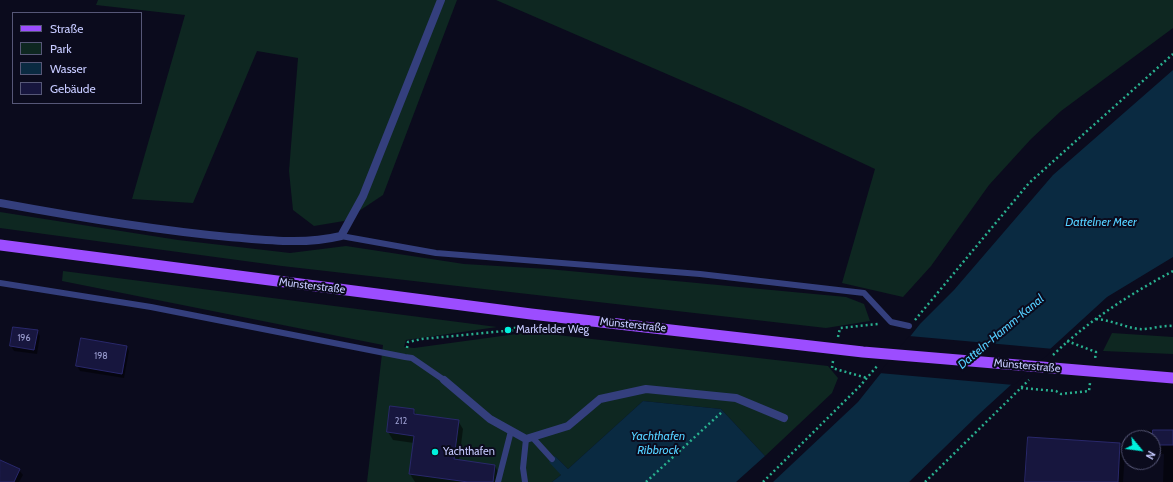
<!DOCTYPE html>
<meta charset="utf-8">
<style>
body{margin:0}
#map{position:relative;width:1173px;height:482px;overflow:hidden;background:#0b0b1d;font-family:Cabin,sans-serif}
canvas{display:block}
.legend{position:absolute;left:12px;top:12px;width:130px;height:92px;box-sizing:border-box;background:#0b0b1d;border:1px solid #565777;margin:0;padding:5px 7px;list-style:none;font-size:12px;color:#c6caff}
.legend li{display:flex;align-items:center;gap:8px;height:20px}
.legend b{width:20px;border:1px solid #565777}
.north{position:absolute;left:1121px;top:430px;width:40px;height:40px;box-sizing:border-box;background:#0b0b1d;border:1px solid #565777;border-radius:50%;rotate:119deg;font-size:11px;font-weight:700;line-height:16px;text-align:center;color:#c6caff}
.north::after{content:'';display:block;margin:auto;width:14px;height:18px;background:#00f1dd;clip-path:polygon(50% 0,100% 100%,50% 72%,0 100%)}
</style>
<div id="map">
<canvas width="1173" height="482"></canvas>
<ul class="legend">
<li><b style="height:5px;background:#9c4dff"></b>Straße</li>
<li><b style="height:11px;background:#0e2721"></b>Park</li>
<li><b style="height:11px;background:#0a2a41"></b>Wasser</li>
<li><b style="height:11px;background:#17163e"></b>Gebäude</li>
</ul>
<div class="north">N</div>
</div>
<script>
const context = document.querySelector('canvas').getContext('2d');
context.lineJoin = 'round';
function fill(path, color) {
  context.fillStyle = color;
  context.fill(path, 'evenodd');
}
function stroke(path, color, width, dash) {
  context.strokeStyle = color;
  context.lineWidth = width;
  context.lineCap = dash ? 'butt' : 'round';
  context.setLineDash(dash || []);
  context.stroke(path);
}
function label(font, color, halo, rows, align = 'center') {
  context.font = font + ' Cabin,sans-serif';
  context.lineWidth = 4;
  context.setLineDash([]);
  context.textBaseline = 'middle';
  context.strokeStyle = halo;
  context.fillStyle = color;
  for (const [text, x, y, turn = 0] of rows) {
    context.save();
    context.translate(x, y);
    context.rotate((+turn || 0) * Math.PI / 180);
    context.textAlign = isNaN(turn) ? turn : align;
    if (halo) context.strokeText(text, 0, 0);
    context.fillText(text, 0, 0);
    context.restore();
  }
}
const green = new Path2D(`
 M 98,0 L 457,0 L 383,195 L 344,221 L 314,226 L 293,210 L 289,171 L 298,58 L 257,51 L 193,203 L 132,199 L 185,15 L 96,5 Z
 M 496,0 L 1173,0 L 1173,28 L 1061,111 L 1031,139 L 989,185 L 931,266 L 903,297 L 842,283 L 875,169 L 743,107 Z
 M 0,212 L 178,240 L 290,253 L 346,246 L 464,264 L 548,269 L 846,297 L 864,304 L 870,321 L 826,328 L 282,266 L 0,228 Z
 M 63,271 L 497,327 L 406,340 L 404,347 L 414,348 L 531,332 L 828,366 L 838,378 L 832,393 L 765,456 L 721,409 L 643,401 L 568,469 L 555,456 L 561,475 L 552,482 L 367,482 L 383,345 L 62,281 Z
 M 1112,333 L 1173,337 L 1173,354 L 1103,351 Z`);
const water = new Path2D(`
 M 1173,70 L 1173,257 L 1107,297 L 978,415 L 909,482 L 773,482 L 858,402 L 920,324 L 954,290 L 1053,175 Z
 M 643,401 L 721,409 L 765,456 L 736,482 L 552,482 L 561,475 L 549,462 L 555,456 L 568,469 Z`);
const pier = new Path2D(`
 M 909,336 L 1054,349 L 1014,385 L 879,373 Z`);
const shadow = new Path2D(`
 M 14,328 L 37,331 L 40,336 L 37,354 L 14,351 L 11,346 Z
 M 126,346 L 129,351 L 124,378 L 80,371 L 77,366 Z
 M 414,410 L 417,416 L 458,421 L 463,429 L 459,461 L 495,466 L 499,474 L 498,482 L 415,482 L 410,474 L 414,443 L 393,440 L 388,432 Z
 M 1140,430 L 1173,431 L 1173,482 L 1163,482 L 1164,454 L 1153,453 L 1153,438 L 1140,438 Z
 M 1120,444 L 1125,453 L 1123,482 L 1026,482 Z
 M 0,461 L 19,470 L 23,475 L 19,482 L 0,482 Z`);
const building = new Path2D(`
 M 13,327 L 38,330 L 34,350 L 10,346 Z
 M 81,338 L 127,346 L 122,374 L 76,366 Z
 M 390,406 L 414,409 L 414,414 L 459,420 L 454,459 L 495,465 L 493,482 L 468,482 L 409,474 L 414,436 L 387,432 Z
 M 1153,430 L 1173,430 L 1173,445 L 1153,445 Z
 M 1028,437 L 1120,443 L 1118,482 L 1025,482 Z
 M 0,460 L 20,469 L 14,482 L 0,482 Z`);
const path = new Path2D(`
 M 1096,319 C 1111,320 1124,327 1139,329 C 1149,330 1161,325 1173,326
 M 915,320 L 1029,183 L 1173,54
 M 838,337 L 840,328 L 878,324
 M 1067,341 L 1096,352 L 1095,359
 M 407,348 L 408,342 L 422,339 L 515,330 L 515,325
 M 1053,355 C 1088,321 1130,294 1173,271
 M 833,361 L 832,368 L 867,378
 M 1021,388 L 1056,391 L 1061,394 L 1089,391 L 1090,383
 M 646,482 L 723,411
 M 763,482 L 860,386 L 878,365
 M 925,482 L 1029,380`);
const service = new Path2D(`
 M 341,236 L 436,253 L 700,274 L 864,293 L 891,322 L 909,326
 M 0,283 L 151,307 L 405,357 L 412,358 L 444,380
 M 532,437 L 552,459
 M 498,482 L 511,431
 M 525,482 L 523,468 L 526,439`);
const minor = new Path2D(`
 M 0,203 C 76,217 152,230 229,237 C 267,240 303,245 341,236 L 363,196 L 441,0
 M 444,380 L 490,419 L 526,439 L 568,426 L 600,399 L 646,389 L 736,398 L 784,418`);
const primary = new Path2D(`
 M 0,245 L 531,314 L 863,352 L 1173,378`);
const markers = [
 [508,330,4,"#00f1dd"],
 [435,452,4,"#00f1dd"]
];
const numberNames = [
 ["196",24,338],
 ["198",101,356],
 ["212",401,421]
];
const streetNames = [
 ["Münsterstraße",312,286,7],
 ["Münsterstraße",633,325,6],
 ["Münsterstraße",1027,366,5]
];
const poiNames = [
 ["Markfelder Weg",516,330],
 ["Yachthafen",443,452]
];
const waterNames = [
 ["Dattelner Meer",1101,222],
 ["Datteln-Hamm-Kanal",1001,332,-40],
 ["Yachthafen",658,436],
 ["Ribbrock",658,450]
];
fill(green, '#0e2721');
fill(water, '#0a2a41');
fill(pier, '#0b0b1d');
fill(shadow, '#0007');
fill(building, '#17163e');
stroke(building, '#29286b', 1);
stroke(path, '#29b08f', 2.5, [2, 3]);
stroke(service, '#343f7d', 6);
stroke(minor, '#343f7d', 8);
stroke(primary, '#9c4dff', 11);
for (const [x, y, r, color] of markers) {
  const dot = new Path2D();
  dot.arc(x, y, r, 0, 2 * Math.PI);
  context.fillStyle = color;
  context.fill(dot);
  stroke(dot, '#0b0b1d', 1.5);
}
label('9px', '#9a9dcf', null, numberNames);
label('11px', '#c6caff', '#0b0b1d', streetNames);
label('11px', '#c6caff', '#0b0b1d', poiNames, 'left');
label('italic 12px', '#54cfff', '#0b0b1d', waterNames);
</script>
